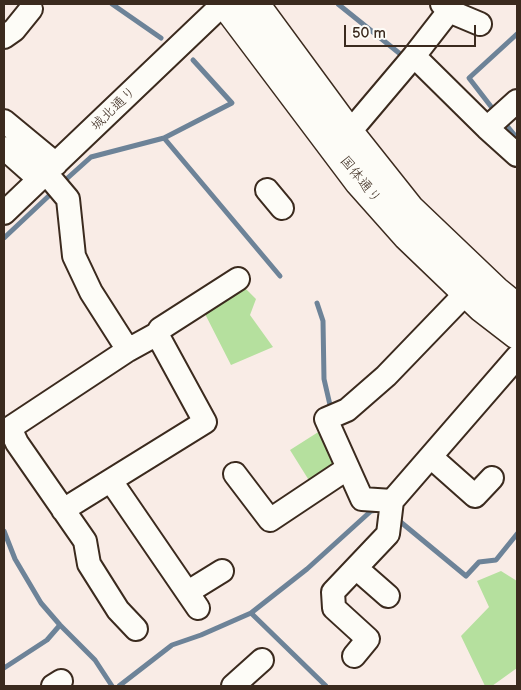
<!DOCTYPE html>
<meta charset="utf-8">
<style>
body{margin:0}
#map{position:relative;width:521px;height:690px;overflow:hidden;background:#f9ece6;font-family:"Balsamiq Sans",sans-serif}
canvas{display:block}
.frame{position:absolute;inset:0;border:5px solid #3b2a1e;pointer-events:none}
.scale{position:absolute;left:344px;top:25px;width:132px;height:22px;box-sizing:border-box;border:2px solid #3b2a1e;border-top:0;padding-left:6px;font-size:15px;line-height:18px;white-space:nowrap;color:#3b2a1e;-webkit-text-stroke:4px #fdfcf7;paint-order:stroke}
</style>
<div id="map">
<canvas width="521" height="690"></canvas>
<div class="frame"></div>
<div class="scale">50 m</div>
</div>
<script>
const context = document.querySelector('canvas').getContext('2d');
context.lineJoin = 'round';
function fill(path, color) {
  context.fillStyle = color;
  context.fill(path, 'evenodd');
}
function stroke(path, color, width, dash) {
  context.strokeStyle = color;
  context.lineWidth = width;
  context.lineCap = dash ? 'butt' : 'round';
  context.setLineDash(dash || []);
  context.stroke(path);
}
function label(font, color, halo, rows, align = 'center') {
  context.font = font + ' "Balsamiq Sans","Klee One",sans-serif';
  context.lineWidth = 4.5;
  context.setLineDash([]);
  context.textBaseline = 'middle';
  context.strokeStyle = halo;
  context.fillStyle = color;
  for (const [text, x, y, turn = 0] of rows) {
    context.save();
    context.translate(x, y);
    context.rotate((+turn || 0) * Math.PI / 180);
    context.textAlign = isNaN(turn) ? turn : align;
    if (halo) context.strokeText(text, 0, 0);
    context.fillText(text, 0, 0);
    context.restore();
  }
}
const green = new Path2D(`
 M 243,286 L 256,299 L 250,315 L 273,347 L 231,365 L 203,310 Z
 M 323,429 L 336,463 L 310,482 L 290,450 Z
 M 501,571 L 517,581 L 517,668 L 492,686 L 485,686 L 461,636 L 489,607 L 477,581 Z`);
const stream = new Path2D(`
 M 112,4 L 161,38
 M 338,4 L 404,57
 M 193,60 L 232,103 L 164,138 L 280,276
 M 496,113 L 469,78 L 517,34
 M 503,121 L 517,138
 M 62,183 L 91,157 L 164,138
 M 4,238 L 54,191
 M 317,303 L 323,321 L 324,379 L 330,405
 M 397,519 L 466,576 L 479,562 L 496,560 L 517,534
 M 4,531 L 15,559 L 41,603 L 60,625 L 95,660 L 112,686
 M 251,613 L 326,686
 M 4,668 L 47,640 L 60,625
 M 119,686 L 172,645 L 201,635 L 251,613 L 307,569 L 371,511 L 378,510`);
const minor = new Path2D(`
 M 442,4 L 449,11 L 480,24
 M 449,11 L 414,56 L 487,128 L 517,155
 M 4,37 L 14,30 L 31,9
 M 4,121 L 56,164
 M 487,128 L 517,101
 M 348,131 L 359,121 L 414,56
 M 4,148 L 39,179
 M 46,173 L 68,199 L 74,256 L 91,292 L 128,350 L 10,428 L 17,443 L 85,541 L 89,564 L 118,610 L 136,629
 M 267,190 L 282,208
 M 4,213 L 223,4
 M 157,334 L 160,329 L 238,279
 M 431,457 L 475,496 L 492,478
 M 235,474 L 270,520 L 348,468
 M 111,481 L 198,608
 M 392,501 L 362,499 L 326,419 L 347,410 L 386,376 L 466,293
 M 63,510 L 205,422 L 157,334 L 128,350
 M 356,568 L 388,596
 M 188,592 L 222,571
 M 354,656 L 368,639 L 334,608 L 333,592 L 388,534 L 392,501 L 517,357
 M 53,686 L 61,681
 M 233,686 L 262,660`);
const highway = new Path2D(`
 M 225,4 L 359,182 L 407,236 L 482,308 L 517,335
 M 255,4 L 352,136 L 410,209 L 496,291 L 517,308`);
const streetNames = [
 ["城北通り",114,109,-44],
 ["国体通り",360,180,51]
];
fill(green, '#b5e09e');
stroke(stream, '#6d8398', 5);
stroke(minor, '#3b2a1e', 26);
stroke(highway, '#3b2a1e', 31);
stroke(minor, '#fdfcf7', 22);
stroke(highway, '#fdfcf7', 28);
label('14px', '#3b2a1e', '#fdfcf7', streetNames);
</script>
